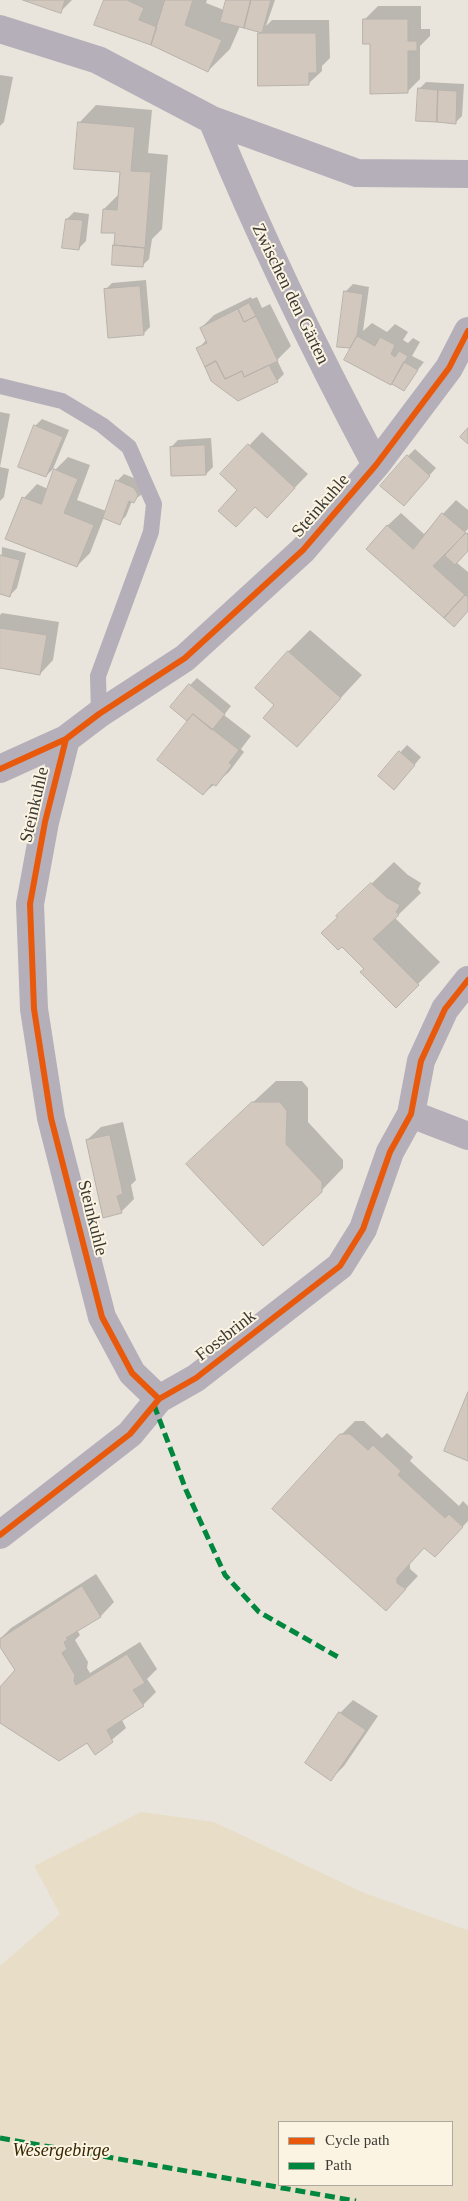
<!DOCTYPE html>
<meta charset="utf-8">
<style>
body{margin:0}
#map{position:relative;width:468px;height:2201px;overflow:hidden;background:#e9e5dc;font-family:Georgia,serif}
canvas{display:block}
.legend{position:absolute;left:278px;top:2121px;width:175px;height:65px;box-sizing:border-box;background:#fcf4e3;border:1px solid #afa99c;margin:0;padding:6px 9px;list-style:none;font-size:15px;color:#3c3932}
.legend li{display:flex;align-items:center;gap:10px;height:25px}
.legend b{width:25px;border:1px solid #afa99c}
</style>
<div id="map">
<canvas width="468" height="2201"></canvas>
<ul class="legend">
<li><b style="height:6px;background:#e8590c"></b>Cycle path</li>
<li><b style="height:6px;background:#00873e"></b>Path</li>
</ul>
</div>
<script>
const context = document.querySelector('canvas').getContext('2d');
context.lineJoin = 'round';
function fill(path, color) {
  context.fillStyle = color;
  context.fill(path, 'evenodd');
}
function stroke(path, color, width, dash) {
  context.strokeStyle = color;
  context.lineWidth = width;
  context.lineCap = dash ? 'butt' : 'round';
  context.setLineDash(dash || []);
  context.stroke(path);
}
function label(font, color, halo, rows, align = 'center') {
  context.font = font + ' Georgia,serif';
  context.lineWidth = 4;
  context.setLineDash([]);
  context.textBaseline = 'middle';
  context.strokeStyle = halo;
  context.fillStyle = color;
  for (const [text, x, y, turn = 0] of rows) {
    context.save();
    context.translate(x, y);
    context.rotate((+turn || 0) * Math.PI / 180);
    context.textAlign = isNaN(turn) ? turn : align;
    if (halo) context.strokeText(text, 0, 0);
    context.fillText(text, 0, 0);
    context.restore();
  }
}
const green = new Path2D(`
 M 141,1812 L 214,1822 L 362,1892 L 467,1930 L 468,1928 L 468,2201 L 0,2201 L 0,1966 L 60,1914 L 34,1866 ZM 279,2122 L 452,2122 L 452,2185 L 279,2185 Z`);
const shadow = new Path2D(`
 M 29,0 L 72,0 L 60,12 Z
 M 106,0 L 207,0 L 206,3 L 224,10 L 227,0 L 275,0 L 266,26 L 272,20 L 329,20 L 330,58 L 322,66 L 322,71 L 308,84 L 259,34 L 261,32 L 240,26 L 230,49 L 208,71 Z
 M 378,6 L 421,6 L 421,29 L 430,29 L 430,36 L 420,46 L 420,79 L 407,92 L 371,42 L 365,19 Z
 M 0,75 L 13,77 L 4,122 L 0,126 Z
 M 426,82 L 464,84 L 462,116 L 455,123 L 419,89 Z
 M 96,105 L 152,110 L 148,153 L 168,155 L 162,229 L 152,239 L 149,259 L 142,266 L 114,246 L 116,232 L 104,209 L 120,193 L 121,171 L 79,123 Z
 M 74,212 L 89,214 L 86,241 L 79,248 L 67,219 Z
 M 146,280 L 150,327 L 143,334 L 105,290 L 112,283 Z
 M 353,284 L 369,287 L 363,331 L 372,323 L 387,332 L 395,324 L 408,332 L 403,340 L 408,343 L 413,338 L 420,342 L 412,356 L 424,362 L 403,389 L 392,383 L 352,347 L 338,346 L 346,291 Z
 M 251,297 L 252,299 L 257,297 L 262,308 L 270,304 L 291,346 L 277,360 L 284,374 L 277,381 L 198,349 L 207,339 L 201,328 L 214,315 Z
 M 0,412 L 10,414 L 0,467 L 9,469 L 4,497 L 0,501 Z
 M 42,419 L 69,430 L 53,469 L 46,476 L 35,426 Z
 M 262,432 L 308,474 L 280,503 L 255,506 L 222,474 Z
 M 211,438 L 213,467 L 206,474 L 171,447 L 178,440 Z
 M 415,449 L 436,468 L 410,497 L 408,456 Z
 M 68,457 L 90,465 L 77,500 L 106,511 L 117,481 L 124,474 L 141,481 L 144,487 L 141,495 L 132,501 L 126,516 L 119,523 L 104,517 L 90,553 L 77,566 L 24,498 L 37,484 L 48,489 L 55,470 Z
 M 456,500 L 468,510 L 468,529 L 445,552 L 448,555 L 468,532 L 468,550 L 456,562 L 468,572 L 468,610 L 387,526 L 401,513 L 424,534 Z
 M 2,547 L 26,553 L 17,588 L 10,595 L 0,593 Z
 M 2,613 L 59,622 L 53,660 L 40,674 L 0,667 L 0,615 Z
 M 310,630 L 362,675 L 297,745 L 276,705 L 288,652 Z
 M 197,678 L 231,706 L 224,715 L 251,736 L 241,749 L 244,752 L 229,772 L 203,794 L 190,685 Z
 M 407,745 L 421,757 L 401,781 L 379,776 Z
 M 394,862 L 408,875 L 421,883 L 418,889 L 421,893 L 395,918 L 440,962 L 396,1006 L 365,968 L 338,916 Z
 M 276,1081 L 302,1081 L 308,1088 L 308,1122 L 343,1160 L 343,1168 L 321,1191 L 210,1142 Z
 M 123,1122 L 136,1180 L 131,1185 L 134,1199 L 121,1212 L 87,1140 L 101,1127 Z
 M 355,1421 L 364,1421 L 382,1438 L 387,1433 L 413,1457 L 410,1461 L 459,1506 L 463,1501 L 468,1506 L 468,1521 L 448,1542 L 425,1547 L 410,1563 L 410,1569 L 418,1576 L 399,1596 L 341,1435 Z
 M 96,1574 L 114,1602 L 101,1616 L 77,1630 L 80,1635 L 75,1640 L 88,1662 L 87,1668 L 90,1673 L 140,1642 L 157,1669 L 147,1679 L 156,1692 L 143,1705 L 122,1720 L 126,1728 L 96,1753 L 87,1741 L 0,1722 L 0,1689 L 17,1671 L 0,1644 L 0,1639 L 11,1628 Z
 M 353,1700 L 378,1716 L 344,1766 L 331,1779 L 306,1763 L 340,1713 Z`);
const building = new Path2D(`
 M 23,0 L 65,0 L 61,13 Z
 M 104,0 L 127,0 L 144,8 L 139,20 L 157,27 L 151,45 L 94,25 Z
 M 165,0 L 193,0 L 185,25 L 222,40 L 208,72 L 151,45 Z
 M 226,0 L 251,0 L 244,28 L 220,22 Z
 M 251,0 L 271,0 L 262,33 L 244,28 Z
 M 363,19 L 408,19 L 408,41 L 417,41 L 417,51 L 408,51 L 408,93 L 370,94 L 370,44 L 363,44 Z
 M 258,33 L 316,33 L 317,73 L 309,73 L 309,85 L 258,86 Z
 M 418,88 L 438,90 L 437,122 L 416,121 Z
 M 438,90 L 457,91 L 456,124 L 437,122 Z
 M 78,122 L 135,127 L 131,171 L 151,172 L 145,248 L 114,245 L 115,233 L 101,233 L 103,209 L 117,210 L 120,172 L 74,169 Z
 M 66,219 L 83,220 L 79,250 L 62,248 Z
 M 113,245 L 145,248 L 143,267 L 112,265 Z
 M 140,286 L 144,335 L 108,338 L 104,289 Z
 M 344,291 L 363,294 L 357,336 L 350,348 L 337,347 Z
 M 249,303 L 256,316 L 244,322 L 238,309 Z
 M 238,309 L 244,322 L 256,316 L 278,361 L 244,377 L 242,371 L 225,379 L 216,361 L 205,367 L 196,348 L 207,343 L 200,328 Z
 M 357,336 L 375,346 L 380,337 L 395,345 L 391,354 L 395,357 L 399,351 L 408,356 L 391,385 L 344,360 Z
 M 216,361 L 225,379 L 242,371 L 244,377 L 269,365 L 278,382 L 238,401 L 211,381 L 205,367 Z
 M 404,362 L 418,370 L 404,391 L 392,384 Z
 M 34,425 L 63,437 L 46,477 L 18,467 Z
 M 468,428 L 468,444 L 460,437 Z
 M 248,444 L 295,488 L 267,518 L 255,507 L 236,527 L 218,511 L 237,490 L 220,474 Z
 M 205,445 L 206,475 L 171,476 L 170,447 Z
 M 407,455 L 430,476 L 404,506 L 380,486 Z
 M 54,469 L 78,479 L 64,513 L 94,525 L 77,567 L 5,539 L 22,497 L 41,504 Z
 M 116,480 L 134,488 L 138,495 L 134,503 L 129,501 L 120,525 L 103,518 Z
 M 442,513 L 466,533 L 433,566 L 465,595 L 444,618 L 366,549 L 387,525 L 413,549 Z
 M 466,533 L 468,535 L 468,551 L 455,565 L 445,556 Z
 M 0,555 L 20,560 L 10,597 L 0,594 Z
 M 465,595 L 468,597 L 468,611 L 454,627 L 444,618 Z
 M 0,628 L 47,635 L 40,675 L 0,668 Z
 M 288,651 L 341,698 L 297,747 L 263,718 L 274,705 L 255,688 Z
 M 189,684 L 225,714 L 212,730 L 193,714 L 187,721 L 170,707 Z
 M 193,714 L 239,750 L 229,763 L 232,765 L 216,786 L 212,784 L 203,795 L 157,760 Z
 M 399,751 L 415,765 L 394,790 L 378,776 Z
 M 371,883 L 386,897 L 400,905 L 396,912 L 399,915 L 373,939 L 419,985 L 396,1008 L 360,972 L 364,969 L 342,947 L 338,950 L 321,933 L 338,917 L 336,916 Z
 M 252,1102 L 280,1102 L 287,1111 L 286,1144 L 322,1182 L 322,1192 L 263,1246 L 186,1164 Z
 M 110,1135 L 123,1194 L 117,1196 L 122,1213 L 103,1218 L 86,1140 Z
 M 468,1392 L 468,1461 L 444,1451 Z
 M 340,1434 L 350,1434 L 368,1450 L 373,1445 L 401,1471 L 398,1475 L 445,1518 L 449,1514 L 463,1527 L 435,1557 L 424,1548 L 397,1578 L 397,1583 L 406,1589 L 386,1611 L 272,1509 Z
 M 82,1586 L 101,1617 L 66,1638 L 68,1640 L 64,1642 L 67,1649 L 62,1653 L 75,1675 L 74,1681 L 76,1685 L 127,1654 L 145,1683 L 133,1690 L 144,1706 L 107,1730 L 113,1742 L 95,1755 L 87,1743 L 59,1761 L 0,1723 L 0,1687 L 15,1670 L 0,1647 L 0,1639 Z
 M 339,1712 L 366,1730 L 331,1781 L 305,1763 Z`);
const service = new Path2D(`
 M 0,386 L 62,401 L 102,425 L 129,447 L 154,504 L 151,532 L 98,676 L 99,714`);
const minor = new Path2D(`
 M 0,29 L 98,60 L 212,120 L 357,173 L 468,174
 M 212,120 C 260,237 316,353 376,465
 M 66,739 L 45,822 L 30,904 L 34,1009 L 51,1118 L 102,1317 L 132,1373 L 159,1399
 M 0,769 L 66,739 L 99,714 L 185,658 L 303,550 L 376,465 L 449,368 L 468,331
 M 411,1114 L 468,1136
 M 0,1535 L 130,1434 L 159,1399 L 196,1378 L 340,1266 L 363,1229 L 390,1152 L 411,1114 L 421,1061 L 445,1009 L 468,980`);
const quiet = new Path2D(`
 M 154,1405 L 186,1490 L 225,1575 L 259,1612 L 338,1657
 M 0,2138 L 356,2201`);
const cycleway = new Path2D(`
 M 66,739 L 45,822 L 30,904 L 34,1009 L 51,1118 L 102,1317 L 132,1373 L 159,1399
 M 0,769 L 66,739 L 99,714 L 185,658 L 303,550 L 376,465 L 449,368 L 468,331
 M 0,1535 L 130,1434 L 159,1399 L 196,1378 L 340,1266 L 363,1229 L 390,1152 L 411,1114 L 421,1061 L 445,1009 L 468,980`);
const streetNames = [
 ["Zwischen den Gärten",290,294,64],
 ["Steinkuhle",321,506,-49],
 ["Steinkuhle",35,805,-77],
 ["Steinkuhle",92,1218,76],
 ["Fossbrink",226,1336,-38]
];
const parkNames = [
 ["Wesergebirge",61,2151]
];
fill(green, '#e8ddc7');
fill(shadow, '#0003');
fill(building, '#d2c8be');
stroke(building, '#b7b2ac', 1);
stroke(service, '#b4afb9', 16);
stroke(minor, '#b4afb9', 28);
stroke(quiet, '#00873e', 5, [10, 5]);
stroke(cycleway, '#e8590c', 6);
label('18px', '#3c3932', '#fcf4e3', streetNames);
label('italic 18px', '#362601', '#fcf4e3', parkNames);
</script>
